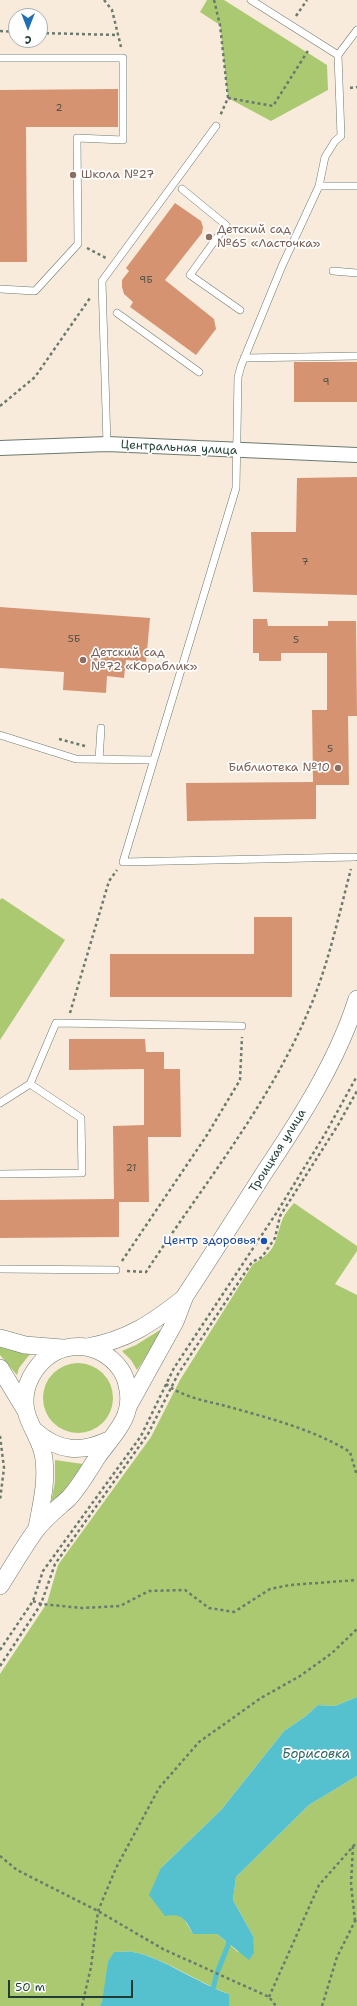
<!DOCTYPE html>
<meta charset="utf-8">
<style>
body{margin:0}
#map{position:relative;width:357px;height:2006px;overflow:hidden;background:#f9ebdb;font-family:"Shantell Sans",sans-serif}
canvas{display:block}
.north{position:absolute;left:8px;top:8px;width:40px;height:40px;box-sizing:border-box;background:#fff;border:1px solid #a5b1ae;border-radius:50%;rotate:180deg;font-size:11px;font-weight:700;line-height:16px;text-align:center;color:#1f3d34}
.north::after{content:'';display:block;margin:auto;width:14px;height:18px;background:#1f6fb2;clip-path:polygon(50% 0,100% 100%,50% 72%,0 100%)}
.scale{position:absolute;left:8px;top:1980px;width:125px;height:18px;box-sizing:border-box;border:2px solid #1f3d34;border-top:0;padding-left:5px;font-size:12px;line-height:14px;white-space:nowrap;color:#1f3d34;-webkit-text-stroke:3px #fff;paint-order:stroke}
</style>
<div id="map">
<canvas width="357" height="2006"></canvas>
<div class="north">С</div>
<div class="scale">50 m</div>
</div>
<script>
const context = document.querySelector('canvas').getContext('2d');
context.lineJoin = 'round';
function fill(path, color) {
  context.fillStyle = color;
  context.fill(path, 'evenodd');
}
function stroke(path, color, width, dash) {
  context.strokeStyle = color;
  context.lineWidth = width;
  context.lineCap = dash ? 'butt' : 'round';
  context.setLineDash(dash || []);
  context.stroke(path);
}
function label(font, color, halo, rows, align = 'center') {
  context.font = font + ' "Shantell Sans",sans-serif';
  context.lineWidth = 3.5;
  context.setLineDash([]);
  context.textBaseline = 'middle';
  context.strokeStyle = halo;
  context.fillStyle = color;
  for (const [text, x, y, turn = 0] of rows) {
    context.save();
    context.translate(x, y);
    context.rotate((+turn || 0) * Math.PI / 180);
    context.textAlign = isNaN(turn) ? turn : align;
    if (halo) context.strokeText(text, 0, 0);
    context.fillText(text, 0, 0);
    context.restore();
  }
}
const green = new Path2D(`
 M 207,0 L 224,0 L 327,65 L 328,90 L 271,121 L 228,98 L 220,25 L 200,12 Z
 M 2,898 L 65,940 L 0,1040 L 0,900 Z
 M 294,1203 L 357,1246 L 357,1251 L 335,1284 L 357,1295 L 357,1697 L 335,1706 L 318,1705 L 306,1716 L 284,1731 L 221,1810 L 161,1868 L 177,1914 L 184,1919 L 193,1934 L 217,1934 L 238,1952 L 253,1936 L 233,1900 L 236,1877 L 309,1805 L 357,1776 L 357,2006 L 229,2006 L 229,1994 C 199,1983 162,1957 133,1952 C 127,1951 120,1952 114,1952 L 102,2003 L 100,2006 L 0,2006 L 0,1674 L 47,1603 L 58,1565 L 151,1437 L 180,1380 L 253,1264 C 278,1250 274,1242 283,1218 C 285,1213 290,1208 294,1203 Z
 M 160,1330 L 162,1332 L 137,1370 L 131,1360 L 122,1351 L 136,1345 Z
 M 0,1343 L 30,1354 L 19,1368 L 17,1375 L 0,1355 Z
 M43 1398a35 35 0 1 1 70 0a35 35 0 1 1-70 0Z
 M 55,1460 L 83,1464 L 54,1505 L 51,1503 L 55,1482 Z`);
const water = new Path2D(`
 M 357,1697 L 357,1776 L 309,1805 L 236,1877 L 233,1900 L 253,1936 L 254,1953 L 249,1960 L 217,1934 L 193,1934 C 185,1919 183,1913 165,1916 L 149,1895 L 161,1868 L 221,1810 L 284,1731 L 306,1716 L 318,1705 L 335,1706 Z
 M 114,1952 C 120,1952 127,1951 133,1952 C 162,1957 199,1984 229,1994 L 229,2006 L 100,2006 L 102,2002 L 108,1962 Z`);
const stream = new Path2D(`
 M 210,1993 L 213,1989 L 217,1973 L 229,1943 L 227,1938`);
const building = new Path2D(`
 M 118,89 L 118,127 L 26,127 L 27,262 L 0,262 L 0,90 Z
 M 175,203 L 201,221 L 203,227 L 202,233 L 165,280 L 214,319 L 216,329 L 196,355 L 130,307 L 133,302 L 124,294 L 122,287 L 122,280 L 129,271 L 126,268 Z
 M 294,362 L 357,362 L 357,402 L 294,402 Z
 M 357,477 L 357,595 L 253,592 L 251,532 L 296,532 L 297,478 Z
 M 0,607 L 150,618 L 146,662 L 126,660 L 124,678 L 107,676 L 106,693 L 63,690 L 64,672 L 0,668 Z
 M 253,619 L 267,619 L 268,626 L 328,626 L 328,621 L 356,621 L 357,716 L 348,716 L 349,785 L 316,785 L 316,819 L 187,821 L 186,783 L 313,782 L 312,710 L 327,710 L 327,653 L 281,653 L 281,661 L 259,661 L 259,653 L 253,653 Z
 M 254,917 L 292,917 L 292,997 L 110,997 L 110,954 L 254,954 Z
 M 69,1039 L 145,1039 L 146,1052 L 164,1052 L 164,1069 L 180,1069 L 181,1137 L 148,1137 L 149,1202 L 119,1202 L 119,1237 L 0,1238 L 0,1200 L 114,1199 L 113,1126 L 144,1125 L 144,1069 L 69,1070 Z`);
const path = new Path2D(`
 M 104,0 L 112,10 L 121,47
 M 214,0 L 220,25 L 228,98 L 220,116
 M 296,16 L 307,0
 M 0,31 L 16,32
 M 40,33 L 118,35
 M 350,88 L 357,87
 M 228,98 L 273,106 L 309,49
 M 87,248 L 106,258
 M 0,406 L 35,377 L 90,298
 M 59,739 L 85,746
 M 70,1013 L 109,881 L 117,870
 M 122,1261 L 207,1135 L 240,1080 L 242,1037
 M 127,1271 L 146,1272 C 203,1185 271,1102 311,1005 C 329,962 339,914 351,869
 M 166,1384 C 182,1397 206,1401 226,1406 C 268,1418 313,1429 350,1452 L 357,1476
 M 0,1436 L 4,1468 L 0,1500
 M 33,1601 L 41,1604 L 82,1608 L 120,1606 L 149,1591 L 185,1590 L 209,1608 L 234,1612 L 270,1589 L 290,1585 L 357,1580
 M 0,1650 L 33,1601 L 43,1571 L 141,1436 L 174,1368 L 277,1212 L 325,1134 L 357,1076
 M 0,1666 L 41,1604 L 55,1564 L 148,1434 L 178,1374 L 252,1262 L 262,1257 L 275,1238 L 280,1216 L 338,1125 L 357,1091
 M 353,1846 L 351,1884 L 355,1921
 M 0,1856 L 17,1870 L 98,1911 L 163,1949 L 269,1997 L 276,2006
 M 269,1997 L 319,1885 L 357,1842
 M 82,2006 L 91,1967 L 98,1911 L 116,1868 L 159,1788 L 199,1742 L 261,1698 L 300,1676 L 332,1653 L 357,1629
 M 322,2006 L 337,1957 L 357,1917`);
const service = new Path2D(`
 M 251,0 L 338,55
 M 0,58 L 123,58 L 123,140 L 77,138 L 78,244 L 35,291 L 0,289
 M 319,186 L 357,186
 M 182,189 L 226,225 L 190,275 L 240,310
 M 333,271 L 357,273
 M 117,313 L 199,372
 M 244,358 L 357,356
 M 107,444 L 102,281 L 216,126
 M 0,735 L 76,759 L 153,760
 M 99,760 L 101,728
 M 355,857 L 123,862 L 236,488 L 238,377 L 241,366 L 282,266 L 319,186 L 325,157 L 335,141 L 341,136 L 338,55 L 357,30
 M 0,1103 L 30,1084 L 56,1023 L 242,1026
 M 0,1174 L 82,1173 L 81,1118 L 30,1084
 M 0,1269 L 116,1270`);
const minor = new Path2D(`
 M 0,448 L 107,444 L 357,455`);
const tertiary = new Path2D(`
 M 0,1338 L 25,1345 L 62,1348
 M 87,1347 C 128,1340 152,1323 184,1298
 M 0,1368 L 26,1411
 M 129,1405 L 175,1322 L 185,1296 C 212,1255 238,1214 264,1173 C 300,1119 337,1062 357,999
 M 35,1431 C 59,1452 81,1453 109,1440
 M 0,1586 C 12,1567 23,1548 36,1530 C 45,1518 58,1508 69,1498 C 80,1486 89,1470 98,1456 C 113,1435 133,1418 128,1390 C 127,1383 125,1376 121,1370 C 110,1354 91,1344 71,1347 C 42,1351 20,1382 26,1411 C 30,1428 42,1441 44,1459 C 47,1484 41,1505 37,1528`);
const markers = [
 [73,175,4,"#8d6e63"],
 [209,237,4,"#8d6e63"],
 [83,660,4,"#8d6e63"],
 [338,768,4,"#8d6e63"],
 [264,1241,4,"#1a4fb4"]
];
const numberNames = [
 ["2",59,108],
 ["9Б",146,280],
 ["9",326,382],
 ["7",305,562],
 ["5Б",74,639],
 ["5",296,640],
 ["5",330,749],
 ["21",131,1168]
];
const educationNames = [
 ["Школа №27",81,175],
 ["Детский сад",217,230],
 ["№65 «Ласточка»",217,244],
 ["Детский сад",91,653],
 ["№72 «Кораблик»",91,667],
 ["Библиотека №10",330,768,"right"]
];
const streetNames = [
 ["Центральная улица",179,448,3],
 ["Троицкая улица",278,1151,-58]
];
const transitNames = [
 ["Центр здоровья",256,1241]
];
const waterNames = [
 ["Борисовка",316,1755]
];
fill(green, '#abc971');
fill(water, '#55c1ce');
stroke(stream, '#55c1ce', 5);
fill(building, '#d59372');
stroke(service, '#6b7a6e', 8);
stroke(minor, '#6b7a6e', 16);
stroke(tertiary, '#6b7a6e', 18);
stroke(path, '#6b7a6e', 2.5, [3, 3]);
stroke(service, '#fff', 7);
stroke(minor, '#fff', 14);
stroke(tertiary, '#fff', 17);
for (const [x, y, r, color] of markers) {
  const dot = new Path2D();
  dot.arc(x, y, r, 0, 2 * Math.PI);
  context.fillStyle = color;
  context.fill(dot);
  stroke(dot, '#fff', 1.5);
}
label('10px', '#4c5244', null, numberNames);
label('12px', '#785e54', '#fff', educationNames, 'left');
label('12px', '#1f3d34', '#fff', streetNames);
label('12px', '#164399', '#fff', transitNames, 'right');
label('italic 13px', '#2f6562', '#fff', waterNames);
</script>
